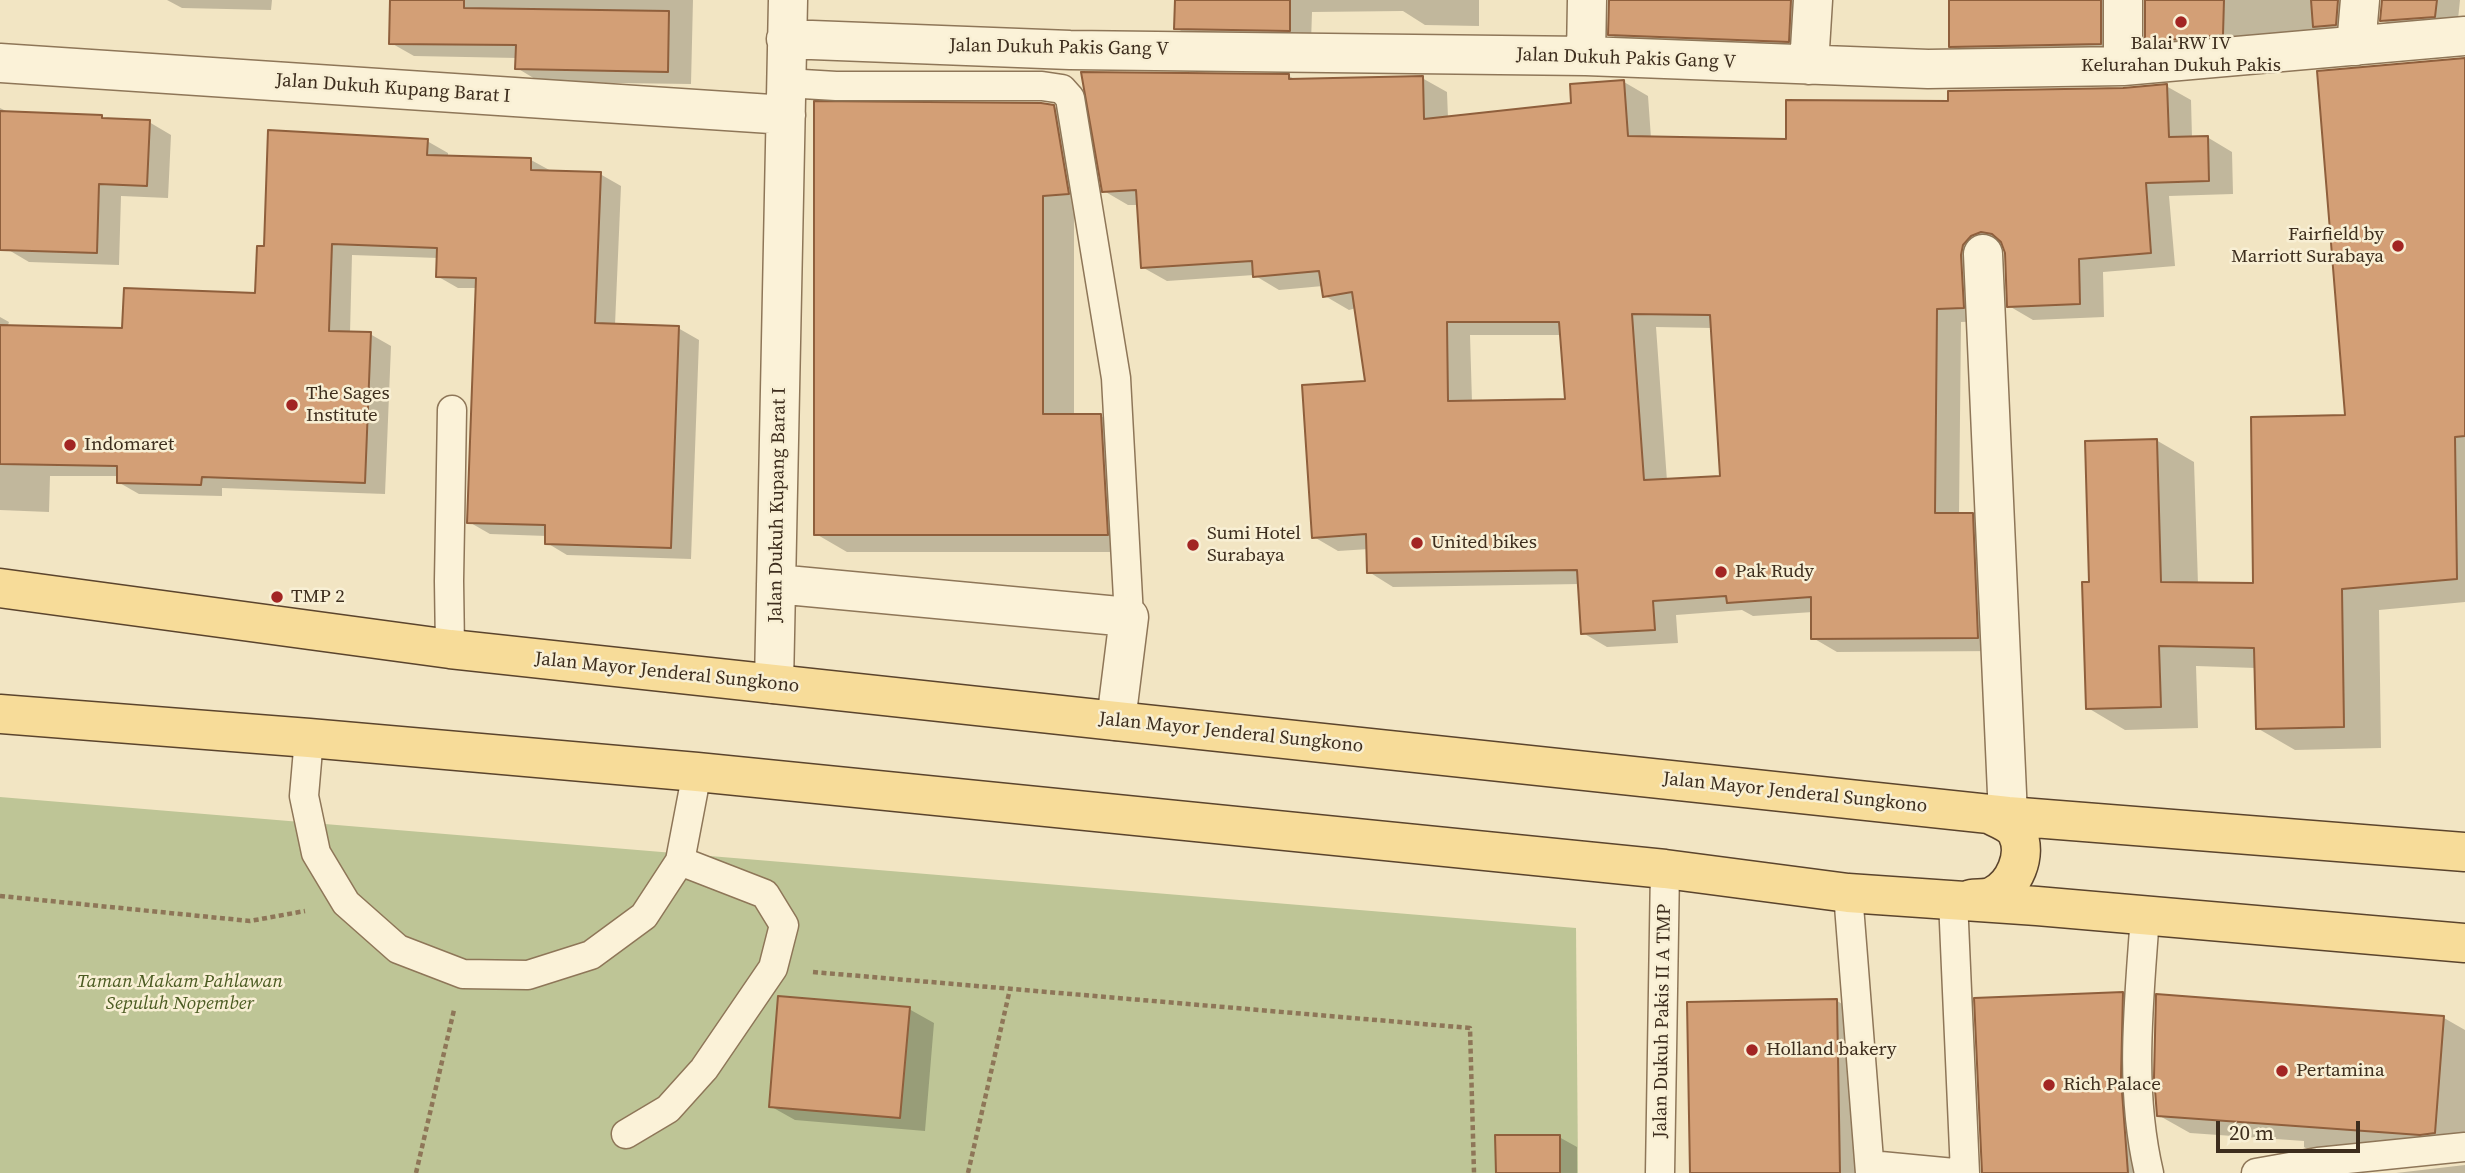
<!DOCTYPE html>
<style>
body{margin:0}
#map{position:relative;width:2465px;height:1173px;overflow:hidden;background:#f2e5c3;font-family:"Source Serif 4",serif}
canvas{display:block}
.scale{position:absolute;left:2216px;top:1121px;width:144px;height:32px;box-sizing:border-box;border:4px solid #3d2d1d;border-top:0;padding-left:9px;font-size:21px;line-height:24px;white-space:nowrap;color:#3d2d1d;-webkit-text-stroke:5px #f8efd4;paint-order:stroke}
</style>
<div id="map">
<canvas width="2465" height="1173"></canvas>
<div class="scale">20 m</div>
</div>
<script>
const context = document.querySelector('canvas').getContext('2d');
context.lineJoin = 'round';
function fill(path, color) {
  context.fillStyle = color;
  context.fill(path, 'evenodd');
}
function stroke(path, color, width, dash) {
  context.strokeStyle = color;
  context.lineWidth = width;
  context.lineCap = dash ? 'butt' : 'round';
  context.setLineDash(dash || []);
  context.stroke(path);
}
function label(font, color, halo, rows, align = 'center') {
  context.font = font + ' "Source Serif 4",serif';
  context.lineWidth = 5;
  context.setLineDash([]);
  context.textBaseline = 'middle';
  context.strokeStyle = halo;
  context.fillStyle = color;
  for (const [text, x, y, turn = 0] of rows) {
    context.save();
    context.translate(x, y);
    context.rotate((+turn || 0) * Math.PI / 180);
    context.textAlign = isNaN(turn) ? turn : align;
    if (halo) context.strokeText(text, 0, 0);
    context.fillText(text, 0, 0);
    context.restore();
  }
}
const cemetery = new Path2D(`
 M 0,797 L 1576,928 L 1578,1173 L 0,1173 Z`);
const shadow = new Path2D(`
 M 167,0 L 272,0 L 271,10 L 182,8 Z
 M 392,0 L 693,0 L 691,84 L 540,82 L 517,68 L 517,58 L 414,56 L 391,43 Z
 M 1176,0 L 1479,0 L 1479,26 L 1425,25 L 1403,11 L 1312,12 L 1311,43 L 1199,41 L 1176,28 Z
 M 1611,0 L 1819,0 L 1811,54 L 1632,47 L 1610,34 Z
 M 1951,0 L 2128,0 L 2123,56 L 1973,59 L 1950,46 Z
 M 2147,0 L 2365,0 L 2358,37 L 2169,54 L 2147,41 Z
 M 2382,0 L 2460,0 L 2457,29 L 2404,33 L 2382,20 Z
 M 2465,60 L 2465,602 L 2379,610 L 2381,748 L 2295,750 L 2257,728 L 2256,668 L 2196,666 L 2198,728 L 2125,730 L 2088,708 L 2091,583 L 2156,440 L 2194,462 L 2198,584 L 2255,585 L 2347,417 Z
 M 1083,74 L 1289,76 L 1296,80 L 1422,78 L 1447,92 L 1448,118 L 1573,105 L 1624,82 L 1648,96 L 1651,138 L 1788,140 L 1950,103 L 2166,86 L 2191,100 L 2192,138 L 2207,137 L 2232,152 L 2233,194 L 2169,196 L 2175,266 L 2103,272 L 2104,317 L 2033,320 L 2009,306 L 2007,253 L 2004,246 L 1995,249 L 1987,321 L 1961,322 L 1959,514 L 1972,514 L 1996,528 L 2002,651 L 1837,652 L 1813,638 L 1813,612 L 1753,616 L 1742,610 L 1676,615 L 1678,643 L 1607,647 L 1583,633 L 1580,584 L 1393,587 L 1369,572 L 1369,549 L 1338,551 L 1314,537 L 1367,382 L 1356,308 L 1349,310 L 1325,296 L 1323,286 L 1279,290 L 1254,275 L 1167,281 L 1142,267 L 1139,205 L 1128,205 L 1104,191 ZM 1656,327 L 1712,328 L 1722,477 L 1667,481 ZM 1470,335 L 1562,335 L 1566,401 L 1472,402 Z
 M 1053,106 L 1085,124 L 1100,211 L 1074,213 L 1074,416 L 1101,416 L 1132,434 L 1139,552 L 847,552 L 816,534 Z
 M 0,108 L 10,113 L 101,117 L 107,120 L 149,122 L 171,135 L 168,198 L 121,196 L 119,265 L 29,262 L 7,249 L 0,221 Z
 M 427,141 L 448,153 L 448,157 L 531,160 L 553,172 L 600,174 L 621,186 L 615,325 L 678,328 L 699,340 L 691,559 L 567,555 L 547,543 L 547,536 L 490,534 L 469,522 L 478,288 L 458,288 L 437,276 L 438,258 L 352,255 L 350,333 L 370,334 L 391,346 L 385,494 L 222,488 L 222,496 L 139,494 L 118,482 L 119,476 L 50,476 L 49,512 L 0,510 L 0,317 L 9,322 L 8,325 L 124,330 L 257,295 L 265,248 Z
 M 2122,994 L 2152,1011 L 2150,1096 L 2157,1173 L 1983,1173 Z
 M 2158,996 L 2444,1018 L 2465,1030 L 2465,1151 L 2336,1165 L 2304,1147 L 2304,1141 L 2190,1133 L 2158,1115 Z
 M 1837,1001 L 1867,1018 L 1870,1173 L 1692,1173 Z
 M 909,1009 L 934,1023 L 925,1131 L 795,1120 L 770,1106 Z
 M 1559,1137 L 1577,1147 L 1577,1173 L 1497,1173 Z
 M 2465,1165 L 2465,1173 L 2396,1173 Z`);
const building = new Path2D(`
 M 390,0 L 464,0 L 464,8 L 669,11 L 668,72 L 515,69 L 516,45 L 389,44 Z
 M 1175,0 L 1290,0 L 1290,31 L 1174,29 Z
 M 1609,0 L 1791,0 L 1789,42 L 1608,35 Z
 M 1949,0 L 2101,0 L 2101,44 L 1949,47 Z
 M 2145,0 L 2224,0 L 2223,35 L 2145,42 Z
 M 2311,0 L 2338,0 L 2336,25 L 2313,27 Z
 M 2382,0 L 2437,0 L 2435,17 L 2380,21 Z
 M 2465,58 L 2465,436 L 2455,437 L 2457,579 L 2342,589 L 2344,727 L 2256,729 L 2254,648 L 2159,646 L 2161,707 L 2086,709 L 2082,582 L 2089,582 L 2085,441 L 2157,439 L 2161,582 L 2253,583 L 2251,417 L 2345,415 L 2317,71 Z
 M 1081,72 L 1289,74 L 1289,79 L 1423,76 L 1424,119 L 1571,103 L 1570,84 L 1624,80 L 1628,136 L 1786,139 L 1786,100 L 1948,101 L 1948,91 L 2123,88 L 2167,84 L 2169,137 L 2208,136 L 2209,181 L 2146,183 L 2151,253 L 2079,259 L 2080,304 L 2007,307 L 2005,253 L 2001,242 L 1992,234 L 1981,232 L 1971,236 L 1963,245 L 1961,255 L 1964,308 L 1937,309 L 1935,513 L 1973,513 L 1978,638 L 1811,639 L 1811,597 L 1727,603 L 1726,596 L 1653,601 L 1655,630 L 1581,634 L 1577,570 L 1367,573 L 1366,534 L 1312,538 L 1302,385 L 1365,381 L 1352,292 L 1323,297 L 1319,271 L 1253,277 L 1252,261 L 1141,268 L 1136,190 L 1102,192 ZM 1632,314 L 1710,315 L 1720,476 L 1644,480 ZM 1447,322 L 1559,322 L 1565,399 L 1448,401 Z
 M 814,101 L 1041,103 L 1054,105 L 1069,194 L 1043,196 L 1043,414 L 1101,414 L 1108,535 L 814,535 Z
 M 0,111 L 102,115 L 102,118 L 150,120 L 147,186 L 99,184 L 97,253 L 0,250 Z
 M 268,130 L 428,139 L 427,155 L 531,158 L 531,170 L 601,172 L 595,323 L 679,326 L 671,548 L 545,544 L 545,525 L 467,523 L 476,278 L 436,277 L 437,248 L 332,244 L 329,331 L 371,332 L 365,483 L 202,477 L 201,485 L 117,483 L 117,466 L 0,464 L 0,325 L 122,328 L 124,288 L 255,293 L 257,246 L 264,246 Z
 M 2123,992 L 2121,1078 L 2128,1173 L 1982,1173 L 1974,998 Z
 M 2156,994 L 2444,1016 L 2435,1133 L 2420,1135 L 2157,1116 L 2154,1077 Z
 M 778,996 L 910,1007 L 900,1118 L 769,1107 Z
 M 1837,999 L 1840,1173 L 1690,1173 L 1687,1002 Z
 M 1495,1135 L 1560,1135 L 1560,1173 L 1496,1173 Z`);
const path = new Path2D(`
 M 0,896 L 250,921 L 305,911
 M 813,972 L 1470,1028 L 1474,1173
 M 416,1173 L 454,1010
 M 968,1173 L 1010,989`);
const lane = new Path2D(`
 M 786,83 L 836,86 L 1042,86 L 1062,89 L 1070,98 L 1116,378 L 1129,617
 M 450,649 L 449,581 L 452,410
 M 309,738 L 304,796 L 316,853 L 346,903 L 398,949 L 463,974 L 528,975 L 591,955 L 644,916 L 680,861 L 697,772
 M 1848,893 L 1870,1173
 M 1953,900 L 1965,1173
 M 2145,916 C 2139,1002 2129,1088 2149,1173
 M 626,1134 L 668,1109 L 704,1069 L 773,968 L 784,925 L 765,894 L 680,861
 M 1870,1165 L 1954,1173
 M 1660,1173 L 1665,869
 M 2256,1173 L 2318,1162 L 2465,1147`);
const street = new Path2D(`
 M 2123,0 L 2123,66
 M 786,39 L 1070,50 L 1586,56 L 1928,69 L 2123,66 L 2465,36
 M 2356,46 L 2360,0
 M 1586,56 L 1587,0
 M 0,63 L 786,115
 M 1809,65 L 1813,0
 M 1983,254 L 2008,816
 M 776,584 L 1129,617 L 1116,721
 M 774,684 L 788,0`);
const primary = new Path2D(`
 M 0,588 L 450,649 L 1116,721 L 2008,816 L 2465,852
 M 0,714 L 309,738 L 697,772 L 1665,869 L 1848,893 L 2037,906 L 2465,943
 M 1971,899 C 1978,898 1987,899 1993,896 C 2014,886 2028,855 2017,833 C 2012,823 1998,819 1989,814`);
const markers = [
 [2181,22,7,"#a22523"],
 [2398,246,7,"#a22523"],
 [292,405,7,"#a22523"],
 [70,445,7,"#a22523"],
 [1417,543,7,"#a22523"],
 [1193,545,7,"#a22523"],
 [1721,572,7,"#a22523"],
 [277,597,7,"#a22523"],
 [1752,1050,7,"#a22523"],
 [2282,1071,7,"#a22523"],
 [2049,1085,7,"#a22523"]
];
const poiNames = [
 ["Balai RW IV",2181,44,"center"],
 ["Kelurahan Dukuh Pakis",2181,66,"center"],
 ["Fairfield by",2384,235,"right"],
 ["Marriott Surabaya",2384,257,"right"],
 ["The Sages",306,394],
 ["Institute",306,416],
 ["Indomaret",84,445],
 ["Sumi Hotel",1207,534],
 ["Surabaya",1207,556],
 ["United bikes",1431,543],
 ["Pak Rudy",1735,572],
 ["TMP 2",291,597],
 ["Holland bakery",1766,1050],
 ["Pertamina",2296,1071],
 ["Rich Palace",2063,1085]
];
const streetNames = [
 ["Jalan Dukuh Pakis Gang V",1059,48,1],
 ["Jalan Dukuh Pakis Gang V",1626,59,2],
 ["Jalan Dukuh Kupang Barat I",393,89,4],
 ["Jalan Dukuh Kupang Barat I",778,505,-89],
 ["Jalan Mayor Jenderal Sungkono",667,673,6],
 ["Jalan Mayor Jenderal Sungkono",1231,733,6],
 ["Jalan Mayor Jenderal Sungkono",1795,793,6],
 ["Jalan Dukuh Pakis II A TMP",1663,1021,-89]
];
const parkNames = [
 ["Taman Makam Pahlawan",180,982],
 ["Sepuluh Nopember",180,1004]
];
fill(cemetery, '#bec596');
fill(shadow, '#0003');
fill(building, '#d39f76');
stroke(building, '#8f5f3c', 2);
stroke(lane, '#8e7658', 31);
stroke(street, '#8e7658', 41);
stroke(primary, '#5b442d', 41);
stroke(path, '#8e7658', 4.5, [5, 3.5]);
stroke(lane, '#fbf2d8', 28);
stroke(street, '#fbf2d8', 38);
stroke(primary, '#f7dc99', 38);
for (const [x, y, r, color] of markers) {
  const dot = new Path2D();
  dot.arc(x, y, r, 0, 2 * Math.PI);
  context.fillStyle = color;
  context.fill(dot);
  stroke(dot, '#f8efd4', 2.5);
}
label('19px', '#3d2d1d', '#f8efd4', poiNames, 'left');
label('19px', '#3d2d1d', '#f8efd4', streetNames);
label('italic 19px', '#4b5b22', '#f8efd4', parkNames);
</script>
